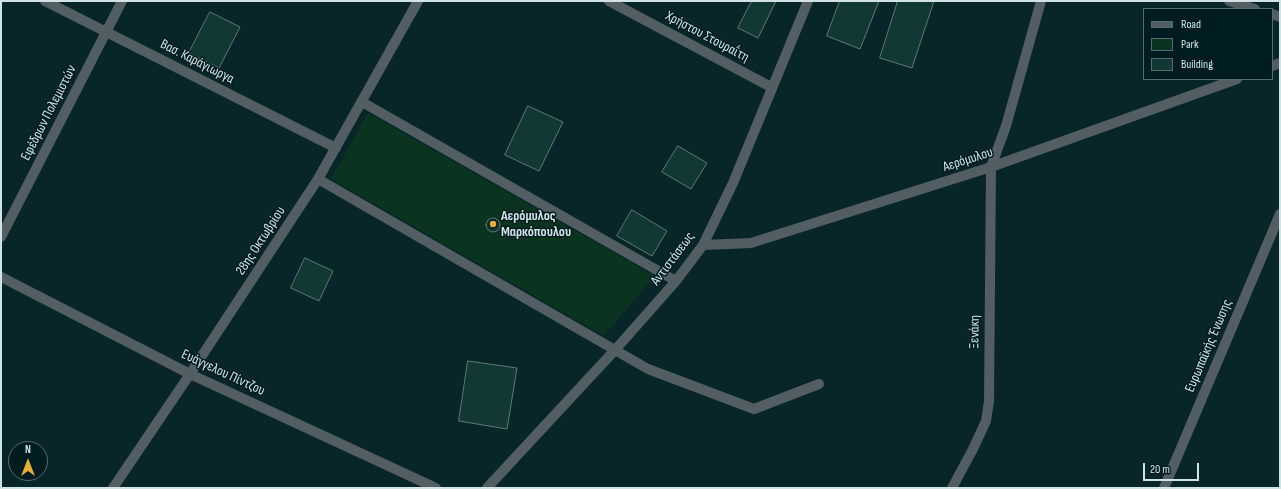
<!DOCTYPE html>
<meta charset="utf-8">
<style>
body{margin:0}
#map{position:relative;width:1281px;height:489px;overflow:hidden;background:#08252a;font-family:"Sofia Sans Condensed",sans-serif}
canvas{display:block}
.frame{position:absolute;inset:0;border:2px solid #d2e3e6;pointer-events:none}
.legend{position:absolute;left:1143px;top:8px;width:130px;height:72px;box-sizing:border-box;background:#001c20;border:1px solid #546c6f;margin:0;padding:5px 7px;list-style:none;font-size:12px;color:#d2e3e6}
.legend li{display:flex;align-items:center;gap:8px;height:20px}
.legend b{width:20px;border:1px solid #546c6f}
.north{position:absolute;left:8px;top:441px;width:40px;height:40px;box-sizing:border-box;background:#001c20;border:1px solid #546c6f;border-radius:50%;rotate:0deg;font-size:11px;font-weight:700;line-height:16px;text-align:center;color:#d2e3e6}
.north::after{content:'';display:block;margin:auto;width:14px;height:18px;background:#e6ad36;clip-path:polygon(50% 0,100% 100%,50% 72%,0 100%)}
.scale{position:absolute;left:1143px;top:463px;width:56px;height:18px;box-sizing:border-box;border:2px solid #d2e3e6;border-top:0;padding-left:5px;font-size:12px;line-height:14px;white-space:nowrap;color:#d2e3e6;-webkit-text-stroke:3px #001c20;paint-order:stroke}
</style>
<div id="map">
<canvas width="1281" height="489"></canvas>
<div class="frame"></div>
<ul class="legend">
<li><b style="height:5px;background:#535d64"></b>Road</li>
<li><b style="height:11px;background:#0a3420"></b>Park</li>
<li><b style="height:11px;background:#113833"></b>Building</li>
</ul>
<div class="north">N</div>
<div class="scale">20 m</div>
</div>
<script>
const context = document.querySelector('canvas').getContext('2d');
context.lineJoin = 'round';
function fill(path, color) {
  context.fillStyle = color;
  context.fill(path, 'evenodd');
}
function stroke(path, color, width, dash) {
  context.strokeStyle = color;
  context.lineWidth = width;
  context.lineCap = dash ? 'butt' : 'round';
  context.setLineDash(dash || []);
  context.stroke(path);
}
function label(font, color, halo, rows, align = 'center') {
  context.font = font + ' "Sofia Sans Condensed",sans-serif';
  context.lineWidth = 3;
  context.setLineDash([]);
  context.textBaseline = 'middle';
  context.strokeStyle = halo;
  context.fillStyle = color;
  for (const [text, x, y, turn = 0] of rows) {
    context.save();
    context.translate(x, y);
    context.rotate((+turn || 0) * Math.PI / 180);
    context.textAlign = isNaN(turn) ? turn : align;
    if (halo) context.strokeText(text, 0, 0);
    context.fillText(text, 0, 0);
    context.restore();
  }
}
const green = new Path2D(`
 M 368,113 L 655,276 L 604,336 L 331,179 Z`);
const building = new Path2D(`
 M 752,1 L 776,1 L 758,38 L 738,28 Z
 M 840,1 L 879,1 L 860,49 L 827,36 Z
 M 898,1 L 934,1 L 912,68 L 880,58 Z
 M 210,12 L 240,27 L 219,68 L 189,53 Z
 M 528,106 L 563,122 L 539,171 L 505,155 Z
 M 678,146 L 707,163 L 691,189 L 662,172 Z
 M 632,210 L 667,231 L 652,256 L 617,236 Z
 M486 225a7 7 0 1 1 14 0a7 7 0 1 1-14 0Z
 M 305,258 L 333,271 L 319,301 L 291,288 Z
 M 468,361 L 517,368 L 507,429 L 459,421 Z`);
const minor = new Path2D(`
 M 45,1 L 336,148
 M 609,1 L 771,87
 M 1229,1 L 1255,9
 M 1272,14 L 1280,17
 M 1272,66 L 1280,63
 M 362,102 L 676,281
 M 318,179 L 648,369 L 754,409 L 819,384
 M 1,237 L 122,1
 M 703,245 L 751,243 L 991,167 L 1237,79
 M 1,277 L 190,374 L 436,488
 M 113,488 L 190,374 L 318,179 L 418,1
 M 487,488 L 615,350 L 676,281 L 703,245 L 733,183 L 808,1
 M 952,488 L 973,449 L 986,421 L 989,401 L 991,167 L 1006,126 L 1041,1
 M 1164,488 L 1280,214`);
const markers = [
 [493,224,4,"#e6ad36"]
];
const streetNames = [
 ["Χρήστου Στουραΐτη",707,37,28],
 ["Βασ. Καράγιωργα",197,62,27],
 ["Εφέδρων Πολεμιστών",49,113,-63],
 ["Αερόμυλου",968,160,-18],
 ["28ης Οκτωβρίου",261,241,-57],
 ["Αντιστάσεως",673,259,-53],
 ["Ξενάκη",975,332,-89],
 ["Ευρωπαϊκής Ένωσης",1209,346,-67],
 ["Ευάγγελου Πίντζου",223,373,25]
];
const poiNames = [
 ["Αερόμυλος",501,216],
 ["Μαρκόπουλου",501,232]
];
fill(green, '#0a3420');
fill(building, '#113833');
stroke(building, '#5c7a75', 1);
stroke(minor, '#535d64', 10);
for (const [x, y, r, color] of markers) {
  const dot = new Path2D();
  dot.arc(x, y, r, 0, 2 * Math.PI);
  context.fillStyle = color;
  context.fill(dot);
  stroke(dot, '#001c20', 1.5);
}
label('14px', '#d2e3e6', '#001c20', streetNames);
label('bold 14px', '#d2e3e6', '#001c20', poiNames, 'left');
</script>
